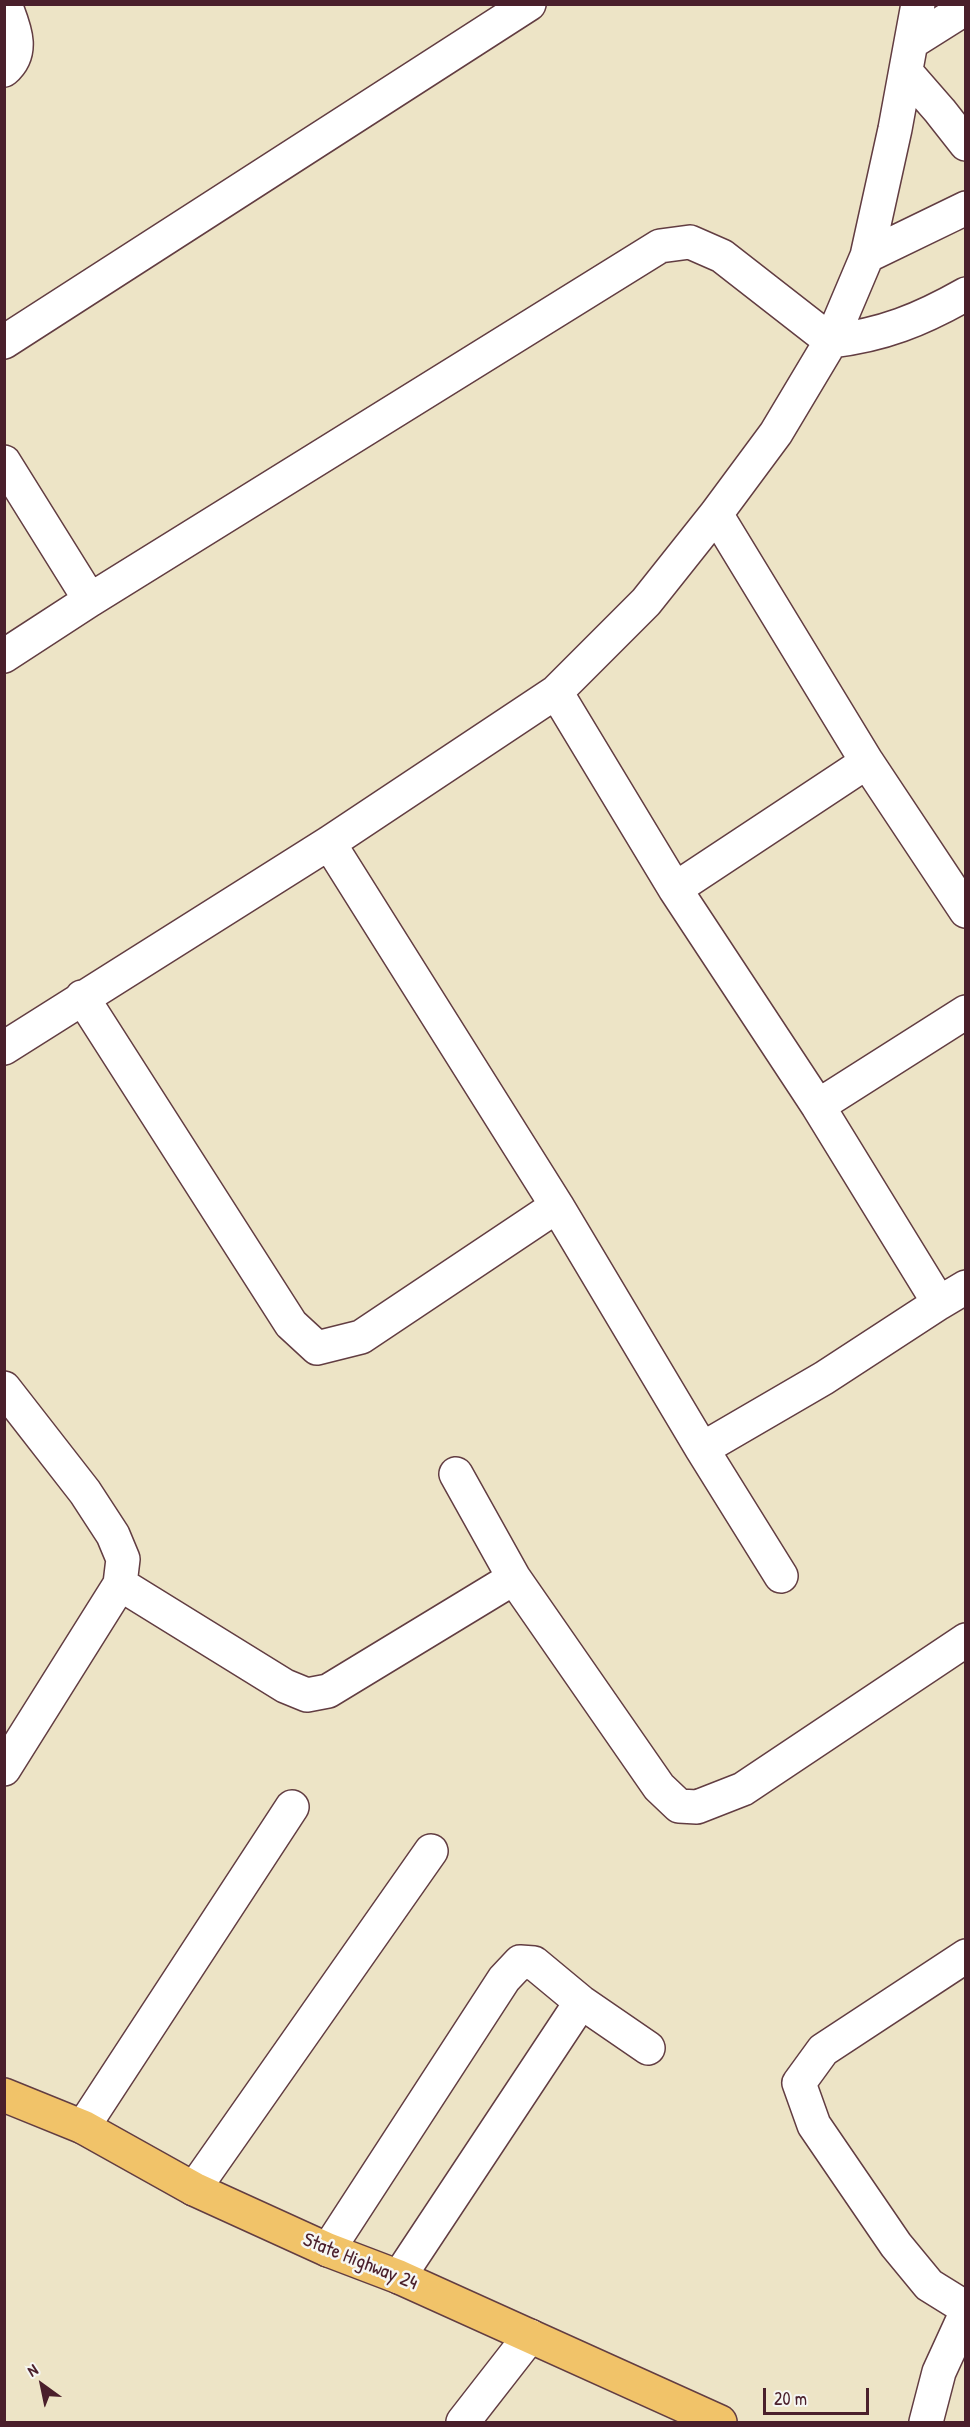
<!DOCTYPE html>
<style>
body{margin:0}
#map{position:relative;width:970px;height:2427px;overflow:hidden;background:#ede4c6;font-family:"Patrick Hand",sans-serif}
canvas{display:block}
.frame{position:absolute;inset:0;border:6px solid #4a1f2b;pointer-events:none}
.north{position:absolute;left:12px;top:2355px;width:60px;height:60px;-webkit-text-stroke:4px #f6f6f2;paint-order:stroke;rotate:327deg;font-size:16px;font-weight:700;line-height:24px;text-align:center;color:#4a1f2b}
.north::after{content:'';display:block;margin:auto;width:21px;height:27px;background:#4a1f2b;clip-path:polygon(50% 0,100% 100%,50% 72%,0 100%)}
.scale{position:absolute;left:763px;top:2388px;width:106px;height:27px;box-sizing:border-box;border:3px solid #4a1f2b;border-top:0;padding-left:8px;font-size:18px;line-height:21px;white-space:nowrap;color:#4a1f2b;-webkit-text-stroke:4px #f6f6f2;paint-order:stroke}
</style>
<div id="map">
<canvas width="970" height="2427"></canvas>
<div class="frame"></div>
<div class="north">N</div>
<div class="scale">20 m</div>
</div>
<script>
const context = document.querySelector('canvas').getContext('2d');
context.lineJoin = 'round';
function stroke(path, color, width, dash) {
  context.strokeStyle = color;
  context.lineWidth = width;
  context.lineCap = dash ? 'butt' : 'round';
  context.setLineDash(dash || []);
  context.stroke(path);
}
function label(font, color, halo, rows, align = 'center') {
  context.font = font + ' "Patrick Hand",sans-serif';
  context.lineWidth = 5;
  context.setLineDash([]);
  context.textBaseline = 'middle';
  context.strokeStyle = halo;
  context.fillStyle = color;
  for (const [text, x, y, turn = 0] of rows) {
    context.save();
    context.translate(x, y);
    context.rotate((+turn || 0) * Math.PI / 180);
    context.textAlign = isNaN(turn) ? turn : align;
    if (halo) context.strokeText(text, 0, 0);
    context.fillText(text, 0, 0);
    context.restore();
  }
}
const minor = new Path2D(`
 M 912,42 L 966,8
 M 4,70 C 26,51 13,26 5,4
 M 906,72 L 940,111 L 966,144
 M 867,256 L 966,208
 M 4,342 L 529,4
 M 4,462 L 90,600 L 4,656
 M 716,514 L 867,762 L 966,911
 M 90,600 L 660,246 L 690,242 L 722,256 L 831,341 C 883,335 920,320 966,294
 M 556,692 L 675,889 L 818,1106 L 939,1303 L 824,1378 L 702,1449
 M 675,889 L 867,762
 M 82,997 L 291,1324 L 317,1348 L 361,1337 L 557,1206 L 329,843
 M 4,1048 L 329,843 L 556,692 L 646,602 L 716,514 L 776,433 L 831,341 L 867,256 L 895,129 L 918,4
 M 818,1106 L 966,1012
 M 557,1206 L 702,1449 L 781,1576
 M 939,1303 L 966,1287
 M 4,1388 L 85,1492 L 113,1535 L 123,1559 L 120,1584 L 4,1769
 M 456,1474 L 514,1578
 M 120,1584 L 285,1686 L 307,1695 L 328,1691 L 514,1578 L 659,1787 L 679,1806 L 697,1807 L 743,1789 L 966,1640
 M 966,1956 L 823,2050 L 799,2083 L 814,2125 L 896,2245 L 929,2285 L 966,2308
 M 83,2127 L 292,1807
 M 194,2189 L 431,1851
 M 328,2250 L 504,1979 L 520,1962 L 534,1963 L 581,2002 L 648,2048
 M 399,2277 L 581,2002
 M 463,2422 L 530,2336
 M 926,2422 L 939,2372 L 966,2313`);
const primary = new Path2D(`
 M 4,2095 L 83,2127 L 194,2189 L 328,2250 L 399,2277 L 720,2422`);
const streetNames = [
 ["State Highway 24",360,2262,22]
];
stroke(minor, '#623d42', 36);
stroke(primary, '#623d42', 36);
stroke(minor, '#fff', 33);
stroke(primary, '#f1c369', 33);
label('20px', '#4a1f2b', '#f6f6f2', streetNames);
</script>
